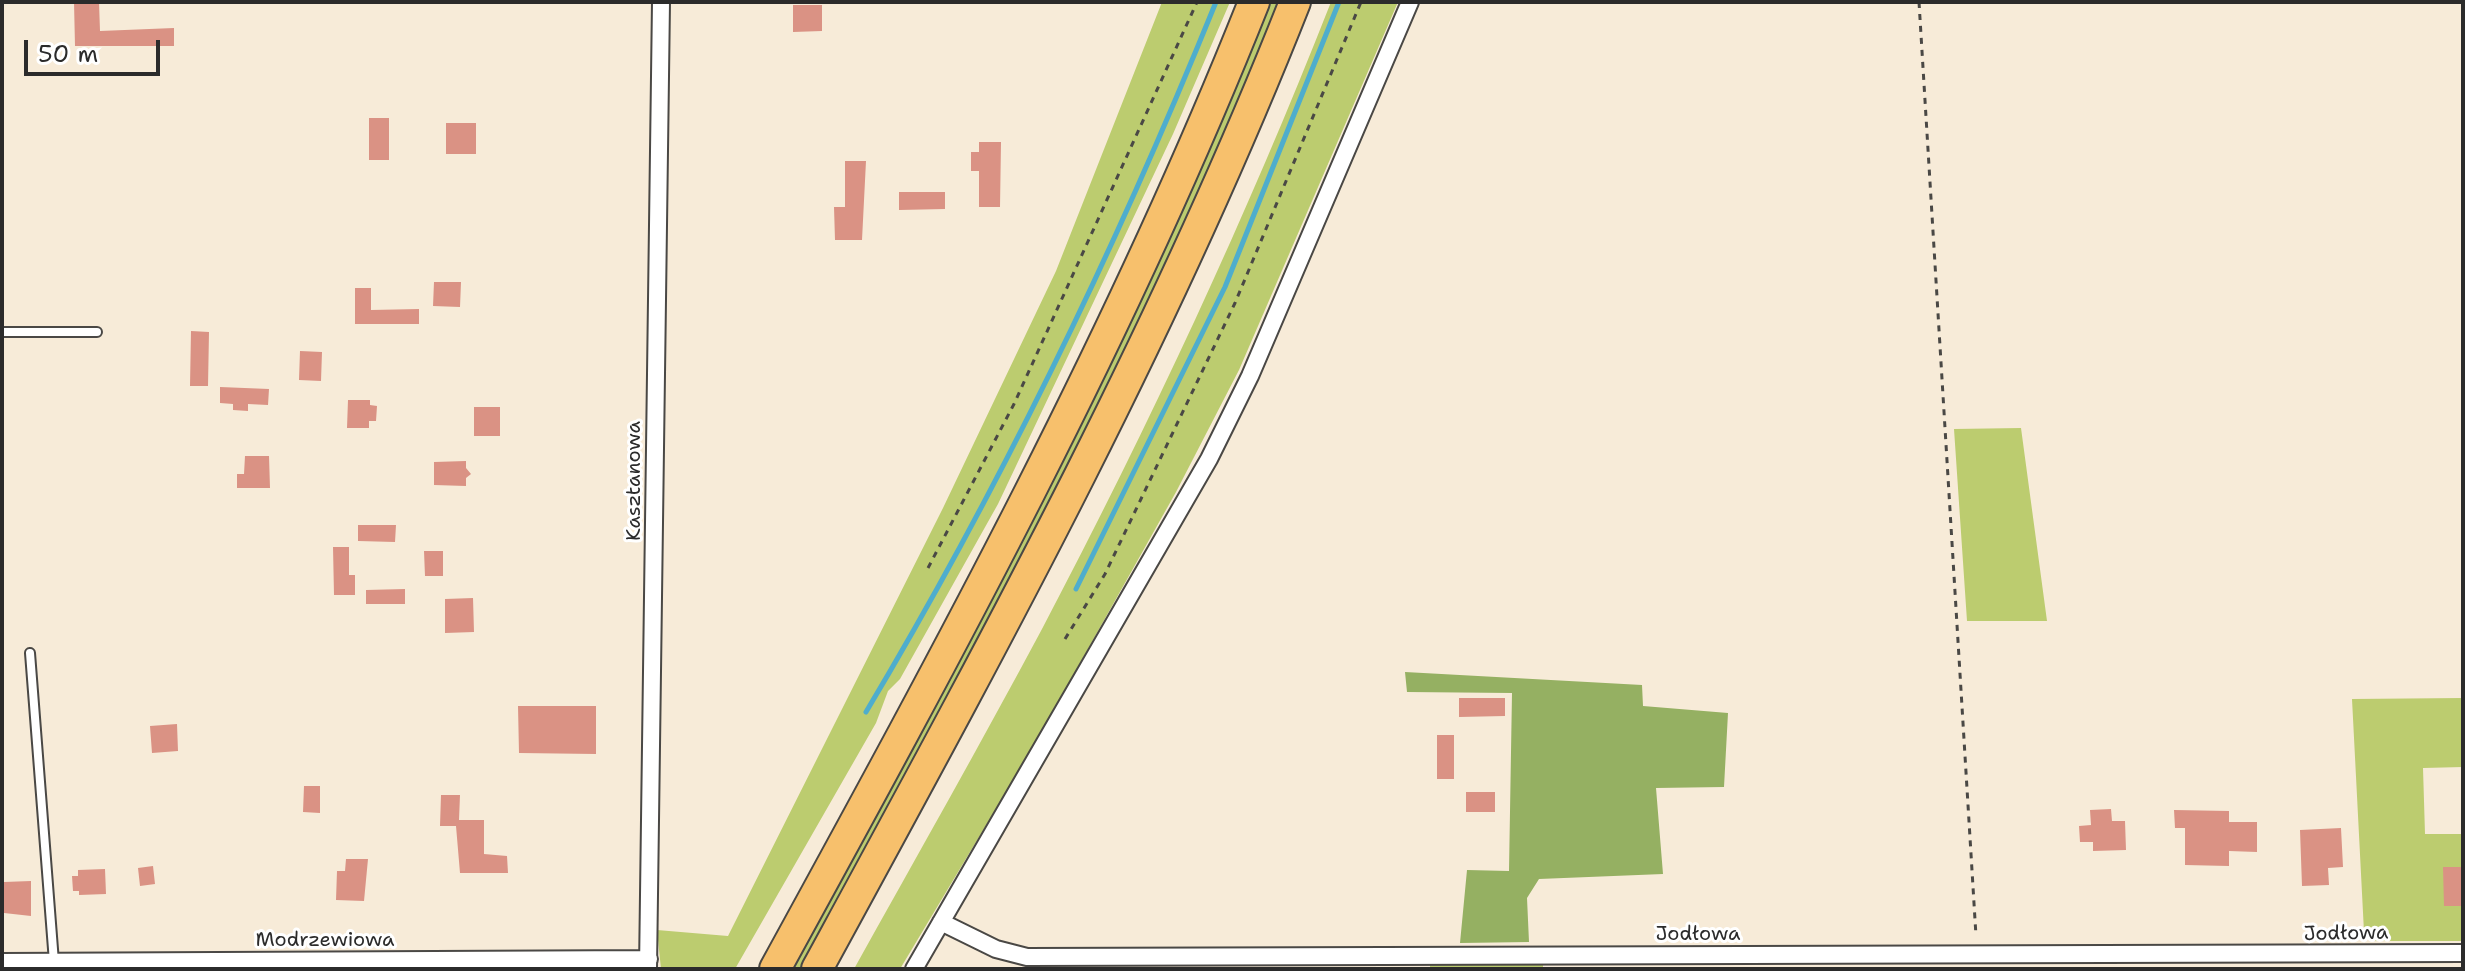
<!DOCTYPE html>
<meta charset="utf-8">
<style>
body{margin:0}
#map{position:relative;width:2465px;height:971px;overflow:hidden;background:#f7ebd8;font-family:"Shantell Sans",sans-serif}
canvas{display:block}
.frame{position:absolute;inset:0;border:4px solid #2b2b2b;pointer-events:none}
.scale{position:absolute;left:24px;top:40px;width:136px;height:36px;box-sizing:border-box;border:4px solid #2b2b2b;border-top:0;padding-left:10px;font-size:24px;line-height:28px;white-space:nowrap;color:#2b2b2b;-webkit-text-stroke:6px #fff;paint-order:stroke}
</style>
<div id="map">
<canvas width="2465" height="971"></canvas>
<div class="frame"></div>
<div class="scale">50 m</div>
</div>
<script>
const context = document.querySelector('canvas').getContext('2d');
context.lineJoin = 'round';
function fill(path, color) {
  context.fillStyle = color;
  context.fill(path, 'evenodd');
}
function stroke(path, color, width, dash) {
  context.strokeStyle = color;
  context.lineWidth = width;
  context.lineCap = dash ? 'butt' : 'round';
  context.setLineDash(dash || []);
  context.stroke(path);
}
function label(font, color, halo, rows, align = 'center') {
  context.font = font + ' "Shantell Sans",sans-serif';
  context.lineWidth = 6;
  context.setLineDash([]);
  context.textBaseline = 'middle';
  context.strokeStyle = halo;
  context.fillStyle = color;
  for (const [text, x, y, turn = 0] of rows) {
    context.save();
    context.translate(x, y);
    context.rotate((+turn || 0) * Math.PI / 180);
    context.textAlign = isNaN(turn) ? turn : align;
    if (halo) context.strokeText(text, 0, 0);
    context.fillText(text, 0, 0);
    context.restore();
  }
}
const green = new Path2D(`
 M 1162,2 L 1230,2 L 1173,134 L 998,504 L 900,679 L 888,691 L 876,723 L 735,969 L 661,969 L 657,930 L 728,936 L 943,508 L 1056,271 Z
 M 1268,2 L 1283,2 L 1211,177 L 1073,469 L 806,969 L 788,969 Z
 M 1331,2 L 1398,2 L 1239,370 L 1176,492 L 1034,745 L 900,969 L 854,969 C 917,856 981,743 1042,629 C 1149,426 1247,216 1331,2 Z
 M 2021,428 L 2047,621 L 1967,621 L 1954,429 Z
 M 2463,698 L 2463,767 L 2423,768 L 2425,834 L 2463,834 L 2463,941 L 2372,941 L 2364,932 L 2352,699 Z
 M 1543,963 L 1543,969 L 1430,969 L 1430,964 Z`);
const forest = new Path2D(`
 M 1405,672 L 1642,685 L 1643,706 L 1728,713 L 1724,787 L 1656,788 L 1663,874 L 1539,879 L 1527,898 L 1529,942 L 1460,943 L 1467,870 L 1509,871 L 1512,693 L 1407,692 Z`);
const stream = new Path2D(`
 M 1076,589 L 1225,287 L 1339,2
 M 866,712 C 1001,486 1117,246 1216,2`);
const building = new Path2D(`
 M 74,2 L 99,2 L 100,31 L 174,28 L 174,46 L 75,46 Z
 M 793,5 L 822,5 L 822,31 L 793,32 Z
 M 369,118 L 389,118 L 389,160 L 369,160 Z
 M 446,123 L 476,123 L 476,154 L 446,154 Z
 M 979,142 L 1001,142 L 1000,207 L 979,207 L 979,171 L 971,171 L 971,152 L 979,152 Z
 M 845,161 L 866,161 L 862,240 L 835,240 L 834,207 L 845,207 Z
 M 899,192 L 945,192 L 945,209 L 899,210 Z
 M 434,282 L 461,282 L 460,307 L 433,306 Z
 M 355,288 L 371,288 L 371,310 L 419,309 L 419,324 L 355,324 Z
 M 191,331 L 209,332 L 208,386 L 190,386 Z
 M 300,351 L 322,352 L 321,381 L 299,380 Z
 M 220,387 L 269,389 L 268,405 L 248,404 L 248,411 L 233,410 L 233,404 L 220,403 Z
 M 348,400 L 370,400 L 370,405 L 377,406 L 376,421 L 369,421 L 369,428 L 347,428 Z
 M 474,407 L 500,407 L 500,436 L 474,436 Z
 M 245,456 L 269,456 L 270,488 L 237,488 L 237,474 L 244,474 Z
 M 466,461 L 466,468 L 471,474 L 466,478 L 466,486 L 434,485 L 434,462 Z
 M 358,525 L 396,525 L 395,542 L 358,541 Z
 M 333,547 L 349,547 L 349,575 L 355,575 L 355,595 L 334,595 Z
 M 424,551 L 443,551 L 443,576 L 425,576 Z
 M 405,589 L 405,604 L 366,604 L 366,590 Z
 M 473,598 L 474,632 L 445,633 L 445,599 Z
 M 1459,698 L 1505,698 L 1505,716 L 1459,717 Z
 M 518,706 L 596,706 L 596,754 L 519,753 Z
 M 177,724 L 178,751 L 152,753 L 150,726 Z
 M 1437,735 L 1454,735 L 1454,779 L 1437,779 Z
 M 304,786 L 320,786 L 320,813 L 303,812 Z
 M 1466,792 L 1495,792 L 1495,812 L 1466,812 Z
 M 441,795 L 460,795 L 459,820 L 484,820 L 484,854 L 507,856 L 508,873 L 460,873 L 456,826 L 440,826 Z
 M 2111,809 L 2112,821 L 2125,821 L 2126,850 L 2093,851 L 2093,842 L 2080,842 L 2079,826 L 2091,825 L 2090,810 Z
 M 2174,810 L 2229,811 L 2229,822 L 2257,822 L 2257,852 L 2229,851 L 2229,866 L 2185,865 L 2185,828 L 2175,828 Z
 M 2341,828 L 2343,867 L 2328,868 L 2329,885 L 2302,886 L 2300,830 Z
 M 346,859 L 368,859 L 364,901 L 336,900 L 337,871 L 345,871 Z
 M 153,866 L 155,884 L 140,886 L 138,868 Z
 M 2443,867 L 2463,867 L 2461,906 L 2444,906 Z
 M 105,869 L 106,894 L 79,895 L 79,891 L 73,891 L 72,876 L 78,876 L 78,870 Z
 M 31,881 L 31,916 L 4,913 L 4,882 Z`);
const path = new Path2D(`
 M 1919,2 L 1976,936
 M 928,568 L 1014,404 L 1197,2
 M 1065,639 L 1105,574 L 1235,303 L 1361,2`);
const service = new Path2D(`
 M 2,332 L 97,332
 M 30,653 L 54,962`);
const minor = new Path2D(`
 M 941,922 L 996,949 L 1027,957 L 2463,953
 M 2,962 L 649,959
 M 648,969 L 661,2
 M 914,969 L 1209,459 L 1250,376 L 1410,2`);
const motorway = new Path2D(`
 M 775,969 C 948,653 1121,337 1254,2
 M 817,969 C 989,653 1163,337 1295,2`);
const streetNames = [
 ["Kasztanowa",635,481,-90],
 ["Jodłowa",2346,934,-1],
 ["Jodłowa",1698,935],
 ["Modrzewiowa",325,941]
];
fill(green, '#bccc6f');
fill(forest, '#95b062');
stroke(stream, '#4eadcd', 5);
fill(building, '#da9284');
stroke(service, '#4a4845', 12);
stroke(minor, '#4a4845', 20);
stroke(motorway, '#4a4845', 34);
stroke(path, '#4a4845', 3, [6, 6]);
stroke(service, '#fff', 8);
stroke(minor, '#fff', 16);
stroke(motorway, '#f7c06c', 30);
label('20px', '#2b2b2b', '#fff', streetNames);
</script>
